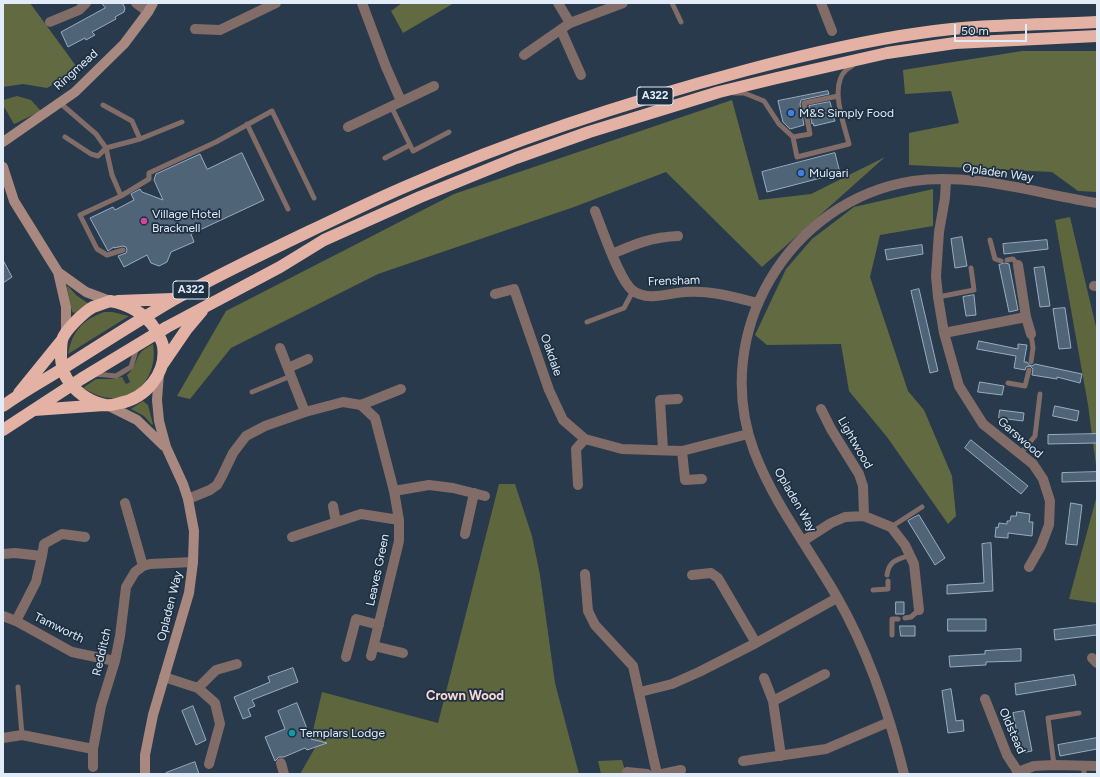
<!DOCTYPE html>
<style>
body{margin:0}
#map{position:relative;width:1100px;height:777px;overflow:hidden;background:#283a4c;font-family:Figtree,sans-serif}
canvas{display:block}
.frame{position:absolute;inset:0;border:4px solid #e1ecf8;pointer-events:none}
.scale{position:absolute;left:954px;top:24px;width:73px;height:18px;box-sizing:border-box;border:2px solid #e1ecf8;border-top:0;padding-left:5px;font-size:12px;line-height:14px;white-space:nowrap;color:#e1ecf8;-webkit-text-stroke:3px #1e2f41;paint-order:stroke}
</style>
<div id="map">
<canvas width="1100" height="777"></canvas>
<div class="frame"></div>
<div class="scale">50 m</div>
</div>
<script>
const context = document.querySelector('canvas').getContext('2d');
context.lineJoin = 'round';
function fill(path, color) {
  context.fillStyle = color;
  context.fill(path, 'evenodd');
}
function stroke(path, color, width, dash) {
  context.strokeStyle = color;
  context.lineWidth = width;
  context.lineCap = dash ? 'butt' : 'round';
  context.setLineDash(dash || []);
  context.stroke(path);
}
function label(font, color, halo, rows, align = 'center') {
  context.font = font + ' Figtree,sans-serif';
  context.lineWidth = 3.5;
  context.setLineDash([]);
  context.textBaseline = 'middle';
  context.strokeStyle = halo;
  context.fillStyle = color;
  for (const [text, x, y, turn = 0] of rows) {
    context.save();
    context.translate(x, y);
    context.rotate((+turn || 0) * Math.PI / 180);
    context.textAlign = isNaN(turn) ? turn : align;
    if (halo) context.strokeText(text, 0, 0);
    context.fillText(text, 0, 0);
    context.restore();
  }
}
const green = new Path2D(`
 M 17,96 L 31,100 L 41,111 L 14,124 L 3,105 L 3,100 Z
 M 1070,217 L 1097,331 L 1097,473 L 1088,405 L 1055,220 Z
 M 68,286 L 76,295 L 89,304 L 81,308 L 75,313 L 72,312 L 67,287 Z
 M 104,312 L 112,312 L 129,316 L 68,354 C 72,332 82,320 104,312 Z
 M 153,344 C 158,372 140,401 109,398 C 99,397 92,393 83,388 L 96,379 L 111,379 L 122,377 L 126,384 L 130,382 L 127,375 C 136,368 136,356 142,351 C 145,348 150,346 153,344 Z
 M 143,401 L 148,405 L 153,424 L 152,425 L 144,416 L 131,409 Z
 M 499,484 L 515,484 L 532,536 L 540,575 L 555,683 L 579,774 L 300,774 L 316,746 L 311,739 L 322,692 L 438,723 Z
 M 1097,495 L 1097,603 L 1069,599 Z
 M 622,760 L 626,774 L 601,774 L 598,761 Z`);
const forest = new Path2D(`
 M 3,3 L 30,3 L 79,70 L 47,88 L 23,84 L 3,87 Z
 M 402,3 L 454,3 L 403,33 L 391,11 Z
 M 1022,51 L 1097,51 L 1097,192 L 1078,191 L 1052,172 L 909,165 L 909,133 L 959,123 L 951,91 L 905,94 L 903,70 Z
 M 732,100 L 759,200 L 811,194 L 885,157 L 762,267 L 666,172 L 574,207 L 378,274 L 231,348 L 190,399 L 177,396 L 226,311 L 454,194 Z
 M 933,189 L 933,226 L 880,235 L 870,277 L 908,391 L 924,410 L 952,476 L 956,516 L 948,524 L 887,437 L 849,391 L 841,344 L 767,345 L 755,335 L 786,269 L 812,239 L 854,207 Z`);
const building = new Path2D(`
 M 102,3 L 121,3 L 123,4 L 125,8 L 124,12 L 115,17 L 116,19 L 92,32 L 95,35 L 86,40 L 85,38 L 68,47 L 61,32 L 105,8 Z
 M 828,91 L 829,94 L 801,100 L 800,104 L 804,125 L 790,129 L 783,122 L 778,101 Z
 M 830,102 L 835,121 L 814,126 L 813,123 L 812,124 L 809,106 Z
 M 242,153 L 264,200 L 191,234 L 194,242 L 171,252 L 167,262 L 159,266 L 151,263 L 147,255 L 124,267 L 118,256 L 126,253 L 127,250 L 126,247 L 123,246 L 114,248 L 114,247 L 108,251 L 90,218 L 113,207 L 115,210 L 134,200 L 131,194 L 140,189 L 142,192 L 163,200 L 154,180 L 156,174 L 200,154 L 207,169 Z
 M 835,153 L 840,173 L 767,192 L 762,172 Z
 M 962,237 L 967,266 L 955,268 L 951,239 Z
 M 1047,240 L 1048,249 L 1004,254 L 1003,244 Z
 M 922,245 L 923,254 L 887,260 L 885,250 Z
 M 3,260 L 12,277 L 3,283 Z
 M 1005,263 L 1009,264 L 1018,310 L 1009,312 L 999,265 Z
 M 1044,267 L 1050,306 L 1040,307 L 1034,268 Z
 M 919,289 L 938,371 L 930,373 L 911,291 Z
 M 974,295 L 976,315 L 966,316 L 963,297 Z
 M 1065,308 L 1071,348 L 1059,349 L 1053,309 Z
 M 979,341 L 1018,349 L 1018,344 L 1027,345 L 1024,362 L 1027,362 L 1029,365 L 1032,366 L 1035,364 L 1082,374 L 1080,383 L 1057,377 L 1057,379 L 1032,375 L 1033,369 L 1030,366 L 1026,367 L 1025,370 L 1014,368 L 1016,356 L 977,349 Z
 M 980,382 L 1004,386 L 1002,395 L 978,392 Z
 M 1055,406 L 1079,411 L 1077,421 L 1053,416 Z
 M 1000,410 L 1024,413 L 1023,421 L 999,418 Z
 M 1097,434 L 1097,443 L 1048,444 L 1048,435 Z
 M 971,440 L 1028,486 L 1021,494 L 965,448 Z
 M 1097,472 L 1097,481 L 1062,482 L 1062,473 Z
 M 1071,503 L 1082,505 L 1077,545 L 1066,544 Z
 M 1017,512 L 1030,514 L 1029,522 L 1033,522 L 1032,536 L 1008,533 L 1008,538 L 995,537 L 996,527 L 998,528 L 999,523 L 1007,524 L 1007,521 L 1010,521 L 1011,516 L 1016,516 Z
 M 919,515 L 945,558 L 935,565 L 908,521 Z
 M 991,543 L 993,591 L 947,594 L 947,585 L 984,583 L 982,544 Z
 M 896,602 L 904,602 L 904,614 L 896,614 Z
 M 948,619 L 986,619 L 986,631 L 948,631 Z
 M 1097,625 L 1097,635 L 1055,640 L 1054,630 Z
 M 900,626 L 915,626 L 915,636 L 901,636 Z
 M 1021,649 L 1021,661 L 986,662 L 986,665 L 950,667 L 949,656 L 985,654 L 985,651 Z
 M 293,668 L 298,682 L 252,700 L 255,706 L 248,709 L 251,716 L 243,719 L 234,697 L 270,682 L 268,677 Z
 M 1074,675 L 1076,685 L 1016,695 L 1015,684 Z
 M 951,689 L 956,721 L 963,720 L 964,731 L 948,733 L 942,691 Z
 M 297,703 L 311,739 L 327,743 L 307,750 L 305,748 L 284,757 L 279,757 L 275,761 L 265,737 L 285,729 L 278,711 Z
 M 193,706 L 206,740 L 196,745 L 182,711 Z
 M 1024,711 L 1032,751 L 1021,753 L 1013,713 Z
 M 1097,738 L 1097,749 L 1060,756 L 1058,745 Z
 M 195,762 L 199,774 L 166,774 L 166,773 Z`);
const lane = new Path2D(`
 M 672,3 L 681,22
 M 734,93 L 744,93 L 764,101 L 779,124 L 793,137 L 797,157 L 849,144 C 844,124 829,86 846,70 C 849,68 852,66 854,64
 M 60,103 L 96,134 L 106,148 L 112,175 L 121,196 L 149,179 L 149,173 L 216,142 L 272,111 L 314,198
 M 103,105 L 132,121 L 140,139
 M 391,106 L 413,151 L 449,132
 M 247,124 L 288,209
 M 65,137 L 91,154 L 98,156 L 106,148 L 140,139 L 182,122
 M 793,137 L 810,134 L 804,103 L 838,96
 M 385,158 L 410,145
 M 121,196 L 80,215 L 97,249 L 107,255 L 123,250
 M 990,240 L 995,259 L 1001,261
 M 1007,260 L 1013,259 L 1018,265
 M 938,297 L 974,290 L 971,268
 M 587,322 L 624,308 L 633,291
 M 1031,362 L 1033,348 L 1031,334
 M 95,374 L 116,376 L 131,367 L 137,347
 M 1008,383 L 1025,386 L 1029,370
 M 252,392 L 291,376
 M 1021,453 L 1035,436 L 1040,394
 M 891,527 L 922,507
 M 887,575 C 889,560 897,560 910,555
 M 873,590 L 888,589 L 888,581
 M 905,618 L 911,617 L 919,610
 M 892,635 L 892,619 L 898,619
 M 18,687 L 22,735
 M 1054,765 L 1048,718 L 1079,713
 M 1084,766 L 1084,774`);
const street = new Path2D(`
 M 136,3 L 148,12
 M 362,3 L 386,67 L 401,101
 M 558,3 L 570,23
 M 821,3 L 832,31
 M 50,22 L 79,10 L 86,3
 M 195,29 L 220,30 L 276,3
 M 561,30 L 581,75
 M 524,55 L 570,23 L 623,3
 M 348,127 L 434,86
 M 946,180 L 945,198 L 939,232 L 936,276 L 938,297 L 944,333 L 959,386 L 983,424 L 1033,464 L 1043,479 L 1050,501 L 1049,525 L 1041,546 L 1029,567
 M 595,211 C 602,229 619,279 632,290 C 647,302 669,293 685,292 C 710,290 734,297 757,303
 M 612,254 C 635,244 652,237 678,236
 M 1018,265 L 1026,317 L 1031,334
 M 1094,286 L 1097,286
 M 495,294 L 514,289 L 549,390 L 563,420 L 585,439 L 622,449 L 682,451 L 748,434
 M 944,333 L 1026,317
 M 280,348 L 305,412
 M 288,368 L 308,359
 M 361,405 L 401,389
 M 821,409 L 831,429 L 859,474 L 863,486 L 864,516
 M 663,450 L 660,400 L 678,399
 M 682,451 L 685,480 L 702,479
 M 578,485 L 576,449 L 585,439
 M 394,491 L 429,485 L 453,488 L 485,496
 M 188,499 L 210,490 L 217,485 L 222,476 L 233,453 L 246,436 L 265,426 L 305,412 L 343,402 L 361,405 L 375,418 L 394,491 L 399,520 L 399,541 L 371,656
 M 125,503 L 143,566
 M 333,506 L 336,522
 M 465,534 L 474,493
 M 292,537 L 361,514 L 399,520
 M 803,541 L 831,523 L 845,517 L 864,516 L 891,527 L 905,545 L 914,564 L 919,610
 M 3,554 L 15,553 L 42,556 L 36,582 L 16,621
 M 42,556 L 44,544 L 62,534 L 85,537
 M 585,574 L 588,611 L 595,625 L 633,666 L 657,774
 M 692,575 L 711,573 L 718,578 L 756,643
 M 3,616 L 16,621 L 72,652 L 115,661
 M 374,646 L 403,653
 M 346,657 L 356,619 L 379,625
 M 1092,658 L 1097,663
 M 164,677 L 198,688 L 215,703 L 220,724 L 209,764
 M 764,678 L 773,701 L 781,756
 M 198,688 L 216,670 L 237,664
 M 640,692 L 672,684 L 699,672 L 756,643 L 837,598
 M 985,699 L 1007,755 L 1018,772
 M 773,701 L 825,674
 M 3,738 L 22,735 L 93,749 L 101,706 L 115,661 L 120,636 L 126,587 L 135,572 L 143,566 L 150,564 L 193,562
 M 743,761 L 826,749 L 889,722
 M 281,763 L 284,774
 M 93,767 L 93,749
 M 627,772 L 647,774
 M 662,774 L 681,770
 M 904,774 C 889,713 868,651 837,597 C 809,548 774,504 754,451 C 710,333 789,200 913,181 C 972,172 1039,194 1097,203
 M 1017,774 L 1018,772 L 1034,766 L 1054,765 L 1097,766`);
const secondary = new Path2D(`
 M 3,142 L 75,92 L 124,44 L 148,12 L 153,3
 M 3,167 L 14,201 L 58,272 L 66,307 L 66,332
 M 58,272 L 86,292 L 110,301
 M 107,405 L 137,420 L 164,446
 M 145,774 L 145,755 L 153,715 L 189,593 L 193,562 L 194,531 L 188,499 L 183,484 L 166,447 L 159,421 L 157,400 L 159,373`);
const highway = new Path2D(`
 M 110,301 C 128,304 146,314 155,329 C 158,334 162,340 163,346 C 167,373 146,398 120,403 C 116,404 110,406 105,405 C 94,403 79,395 72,385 C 64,377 62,369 61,358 C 61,352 61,345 62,340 C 65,330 84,312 93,307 C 99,305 105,303 110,301 Z
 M 118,301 L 173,299
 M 162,365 L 186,330 L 202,311
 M 19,393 L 62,340
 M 3,406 C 25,390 50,377 73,362 C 106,341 139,320 173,300 C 218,275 264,253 310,231 C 342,216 374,200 407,186 C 516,138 631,101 747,70 C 804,55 862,41 920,33 C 978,24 1038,25 1097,22
 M 34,410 L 104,405
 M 3,430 L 81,379 L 167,327 L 280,267 L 324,240 L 420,197 L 516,158 L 589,132 L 719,92 L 777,78 L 887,53 L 955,43 L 1097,36`);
const markers = [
 [791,113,4,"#3f7fe0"],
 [801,173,4,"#3f7fe0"],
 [144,221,4,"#d1479c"],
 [292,733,4,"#0f9aa8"]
];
const shields = [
 [655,96,36],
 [191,290,36]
];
const shieldNames = [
 ["A322",655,96],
 ["A322",191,290]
];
const streetNames = [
 ["Ringmead",76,70,-42],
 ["Opladen Way",998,173,8],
 ["Frensham",674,281,-2],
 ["Oakdale",551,355,71],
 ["Garswood",1020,438,41],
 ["Lightwood",855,443,60],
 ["Opladen Way",795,500,60],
 ["Leaves Green",378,570,-78],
 ["Opladen Way",170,606,-76],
 ["Tamworth",59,628,26],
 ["Redditch",102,652,-77],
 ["Oldstead",1012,731,66]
];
const poiNames = [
 ["M&S Simply Food",799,113],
 ["Mulgari",809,173],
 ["Village Hotel",152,214],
 ["Bracknell",152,228],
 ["Templars Lodge",300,733]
];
const neighbourhoodNames = [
 ["Crown Wood",465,696]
];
fill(green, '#5e663d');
fill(forest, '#626a41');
fill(building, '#506478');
stroke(building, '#97acc2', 1);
stroke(lane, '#816c67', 5);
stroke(street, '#816c67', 10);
stroke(secondary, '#a98880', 10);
stroke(highway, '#e4b2a5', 12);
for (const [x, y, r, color] of markers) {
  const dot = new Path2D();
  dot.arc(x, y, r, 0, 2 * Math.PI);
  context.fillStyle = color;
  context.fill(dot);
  stroke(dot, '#1e2f41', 1.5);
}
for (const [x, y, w] of shields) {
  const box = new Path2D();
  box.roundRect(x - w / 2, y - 9, w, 18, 3);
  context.fillStyle = '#1e2f41';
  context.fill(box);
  stroke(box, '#e1ecf8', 1);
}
label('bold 11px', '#e1ecf8', null, shieldNames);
label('12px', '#e1ecf8', '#1e2f41', streetNames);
label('12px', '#e1ecf8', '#1e2f41', poiNames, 'left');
label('bold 13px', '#f9d6d4', '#1e2f41', neighbourhoodNames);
</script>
